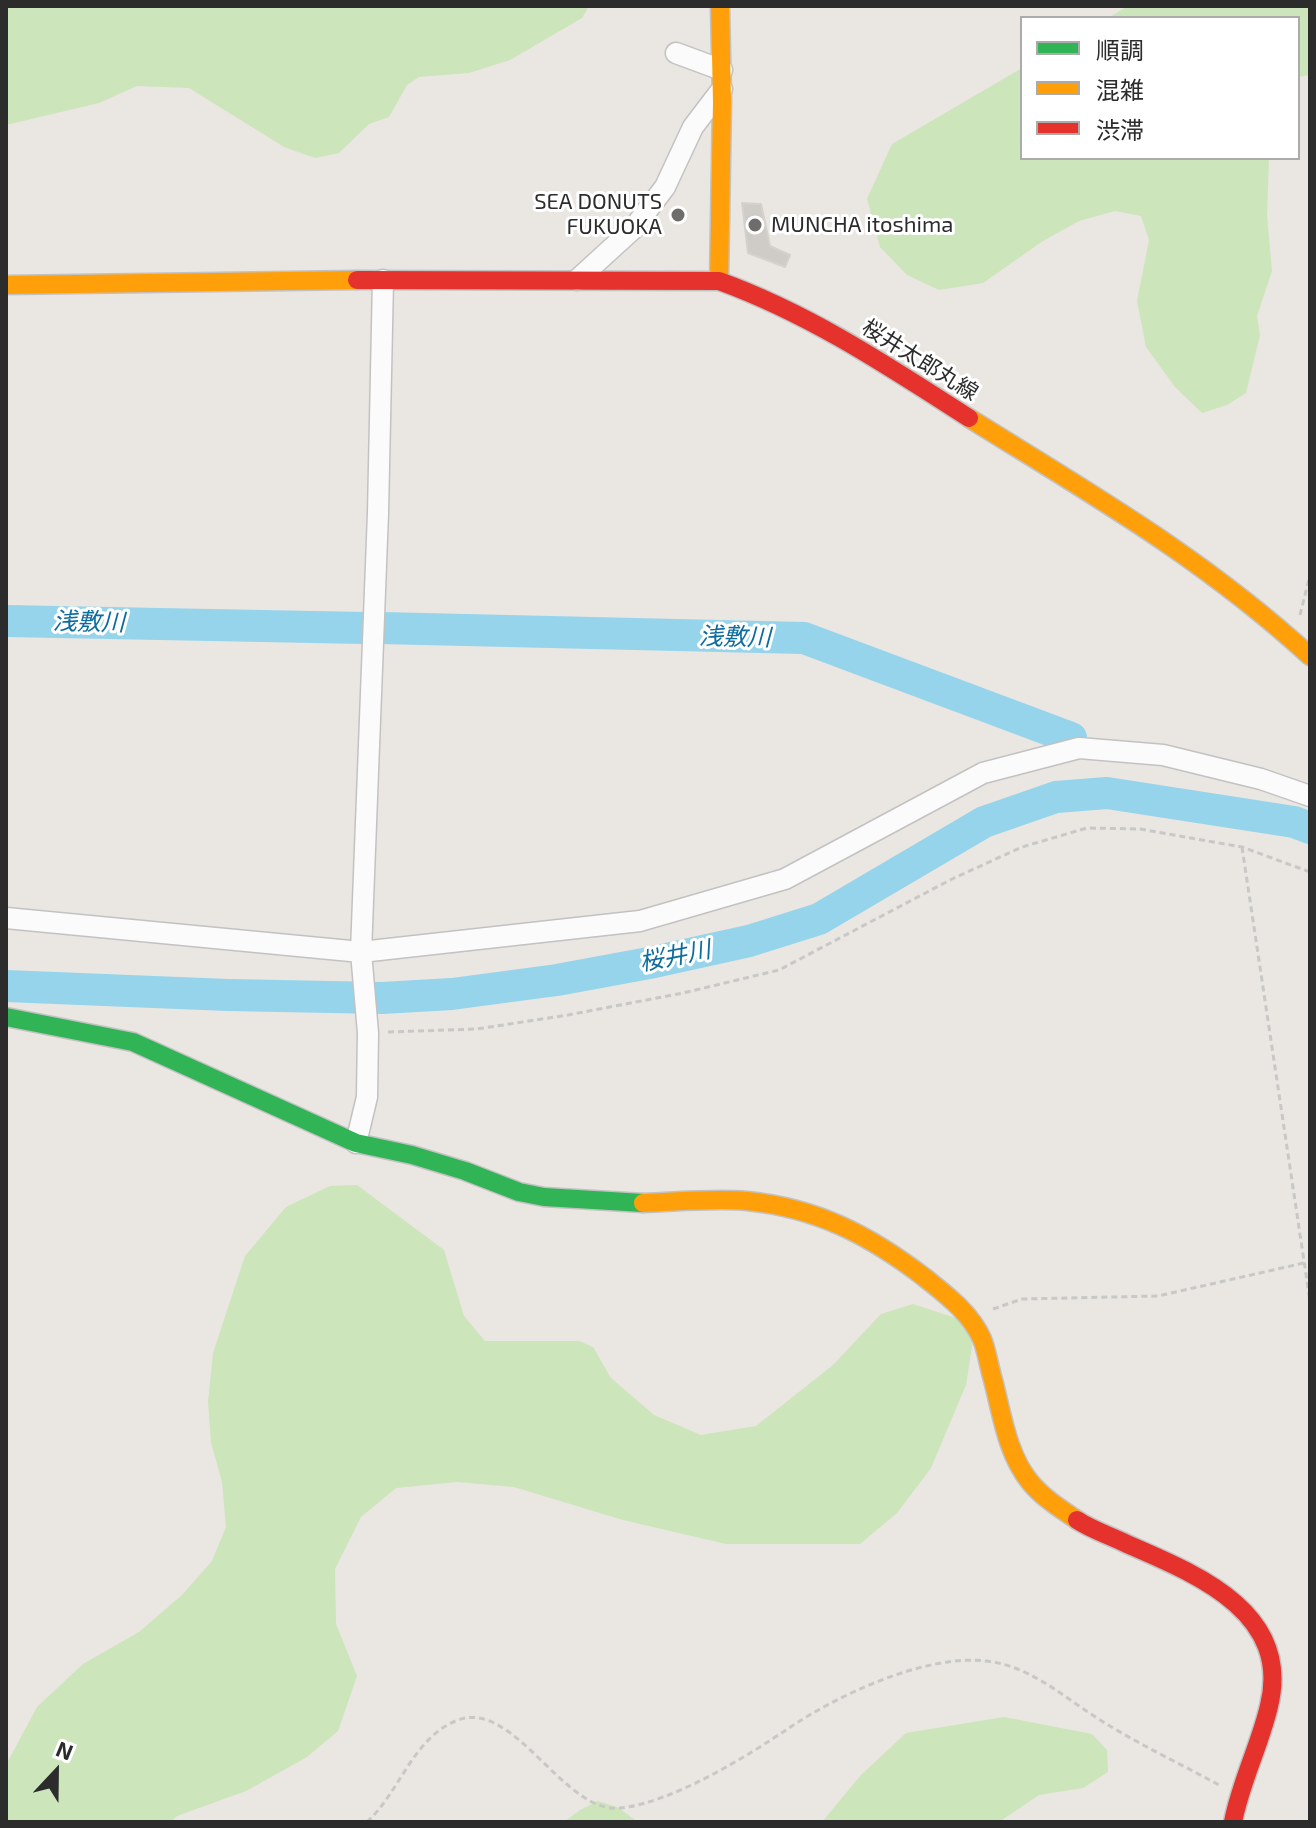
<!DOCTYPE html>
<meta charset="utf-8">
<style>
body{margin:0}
#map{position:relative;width:1316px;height:1828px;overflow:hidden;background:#eae6e2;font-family:"Exo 2","Noto Sans JP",sans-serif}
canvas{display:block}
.frame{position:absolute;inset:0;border:8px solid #2c2c2c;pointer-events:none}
.legend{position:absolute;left:1020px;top:16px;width:280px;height:144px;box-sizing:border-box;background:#fff;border:2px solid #ababab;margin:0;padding:10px 14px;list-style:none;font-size:24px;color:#2c2c2c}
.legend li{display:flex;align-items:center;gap:16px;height:40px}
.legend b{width:40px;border:2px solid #ababab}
.north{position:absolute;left:16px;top:1732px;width:80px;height:80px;-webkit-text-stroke:6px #fff;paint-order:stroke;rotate:22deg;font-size:22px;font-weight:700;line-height:32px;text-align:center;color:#2c2c2c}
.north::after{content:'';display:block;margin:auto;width:28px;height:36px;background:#2c2c2c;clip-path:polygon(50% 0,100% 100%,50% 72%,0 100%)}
</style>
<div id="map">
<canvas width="1316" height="1828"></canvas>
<div class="frame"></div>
<ul class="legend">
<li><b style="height:10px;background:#30b455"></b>順調</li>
<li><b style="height:10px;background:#ff9f0a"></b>混雑</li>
<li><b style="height:10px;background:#e5322d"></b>渋滞</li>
</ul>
<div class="north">N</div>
</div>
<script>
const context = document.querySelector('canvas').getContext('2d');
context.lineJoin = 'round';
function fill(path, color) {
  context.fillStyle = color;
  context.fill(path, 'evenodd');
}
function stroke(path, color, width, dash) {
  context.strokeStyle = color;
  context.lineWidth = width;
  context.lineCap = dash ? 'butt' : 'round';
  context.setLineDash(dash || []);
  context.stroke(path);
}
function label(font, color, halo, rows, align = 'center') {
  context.font = font + ' "Exo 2","Noto Sans JP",sans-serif';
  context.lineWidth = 6;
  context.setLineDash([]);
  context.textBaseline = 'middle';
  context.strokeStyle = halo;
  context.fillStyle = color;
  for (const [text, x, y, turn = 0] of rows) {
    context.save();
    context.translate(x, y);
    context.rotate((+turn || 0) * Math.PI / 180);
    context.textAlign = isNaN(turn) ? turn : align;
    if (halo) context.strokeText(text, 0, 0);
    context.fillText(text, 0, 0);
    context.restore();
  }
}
const green = new Path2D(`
 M 6,6 L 589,6 L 582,18 L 510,60 L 469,73 L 419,77 L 407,85 L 389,117 L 369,124 L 339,153 L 315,158 L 284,147 L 189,88 L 137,86 L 99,103 L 6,125 Z
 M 1128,6 L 1310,6 L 1310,75 L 1298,77 L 1298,18 L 1108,18 Z
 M 1022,68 L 1022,158 L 1269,158 L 1267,216 L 1272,271 L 1257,316 L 1260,335 L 1246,393 L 1227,405 L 1202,413 L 1175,387 L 1146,347 L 1137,301 L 1149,240 L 1141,216 L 1115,211 L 1079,221 L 1043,241 L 983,283 L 939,290 L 907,275 L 880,247 L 867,199 L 892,144 Z
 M 357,1185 L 444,1250 L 464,1316 L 485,1341 L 579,1341 L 593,1347 L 611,1378 L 654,1415 L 701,1435 L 756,1426 L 833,1365 L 881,1314 L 913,1304 L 965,1321 L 973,1340 L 966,1385 L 931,1468 L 897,1513 L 860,1544 L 726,1544 L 623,1520 L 514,1487 L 457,1482 L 396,1488 L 361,1517 L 335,1569 L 336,1624 L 357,1676 L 338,1731 L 307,1757 L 246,1791 L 177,1816 L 171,1822 L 6,1822 L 6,1765 L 37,1707 L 83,1664 L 139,1632 L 182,1595 L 212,1561 L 226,1527 L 222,1482 L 211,1442 L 208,1402 L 213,1353 L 245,1256 L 286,1207 L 330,1186 Z
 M 1004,1717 L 1092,1734 L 1107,1750 L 1108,1772 L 1083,1788 L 1039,1795 L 999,1822 L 822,1822 L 861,1775 L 906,1733 Z
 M 598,1801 L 617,1807 L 638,1822 L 564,1822 L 580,1810 Z`);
const river = new Path2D(`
 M 6,621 L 365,628
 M 381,628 L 804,638 L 1071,738
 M 6,986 L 228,995 L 382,998 L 452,994 L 557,980 L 649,963 L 749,941 L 819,919 L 984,822 L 1056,797 L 1107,793 L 1294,822 L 1310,828`);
const building = new Path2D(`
 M 742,203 L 761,204 L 770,246 L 790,255 L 785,267 L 748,253 Z`);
const path = new Path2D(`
 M 1300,615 L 1310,575
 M 1242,847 L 1310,1301
 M 388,1032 L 477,1029 L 568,1015 L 683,993 L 779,970 L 952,879 L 1022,847 L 1087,828 L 1140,829 L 1242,847 L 1310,872
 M 993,1309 L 1022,1299 L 1158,1296 L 1304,1263
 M 367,1822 C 400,1792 413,1737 458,1720 C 515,1699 564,1815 621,1808 C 673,1802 746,1757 789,1728 C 838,1695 925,1654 986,1661 C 1030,1666 1061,1695 1097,1718 C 1136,1743 1179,1763 1219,1785`);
const street = new Path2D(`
 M 676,53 L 722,70
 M 577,280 L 633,229 L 665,187 L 693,127 L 722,89
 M 6,918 L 361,952 L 640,921 L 785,879 L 983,773 L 1079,748 L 1163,755 L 1261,779 L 1310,796
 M 356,1143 L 367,1097 L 368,1033 L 361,952 L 378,513 L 383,280`);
const fast = new Path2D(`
 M 6,1017 L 133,1042 L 356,1143 L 412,1155 L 465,1171 L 519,1192 L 544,1197 L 643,1203`);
const slow = new Path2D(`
 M 719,281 L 722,102 L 720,6
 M 6,285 L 357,280
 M 969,418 C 1091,494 1203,558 1310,656
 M 643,1203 C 677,1202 713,1198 747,1201 C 817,1208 869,1235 924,1277 C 946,1295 970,1312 982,1339 C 987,1351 989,1367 993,1380 C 1002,1414 1007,1454 1030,1482 C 1043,1498 1061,1509 1077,1520`);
const jam = new Path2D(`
 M 357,280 L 719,281 C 810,314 888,366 969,418
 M 1077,1520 C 1092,1530 1111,1536 1127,1544 C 1196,1574 1292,1612 1269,1706 C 1260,1745 1241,1781 1233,1822`);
const markers = [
 [678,215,8,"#6e6d6c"],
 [755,225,8,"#6e6d6c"]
];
const poiNames = [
 ["SEA DONUTS",662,202],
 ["FUKUOKA",662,227],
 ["MUNCHA itoshima",771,225,"left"]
];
const streetNames = [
 ["桜井太郎丸線",920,360,32]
];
const waterNames = [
 ["浅敷川",89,622,1],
 ["浅敷川",735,637,1],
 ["桜井川",675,956,-11]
];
fill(green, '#cce5ba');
stroke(river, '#95d4eb', 32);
fill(building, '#cfccc8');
stroke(building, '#d5d2ce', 2);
stroke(street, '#c3c2c3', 23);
stroke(fast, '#c3c2c3', 21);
stroke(slow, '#c3c2c3', 21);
stroke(jam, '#c3c2c3', 21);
stroke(path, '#c8c8c7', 3, [6, 4]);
stroke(street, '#fcfbfb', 20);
stroke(fast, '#30b455', 18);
stroke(slow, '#ff9f0a', 18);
stroke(jam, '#e5322d', 18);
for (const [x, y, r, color] of markers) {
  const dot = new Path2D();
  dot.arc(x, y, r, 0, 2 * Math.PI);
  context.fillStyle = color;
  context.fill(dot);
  stroke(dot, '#fff', 3);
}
label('22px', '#2c2c2c', '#fff', poiNames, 'right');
label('22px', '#2c2c2c', '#fff', streetNames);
label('italic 24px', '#0d6c9e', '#fff', waterNames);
</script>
